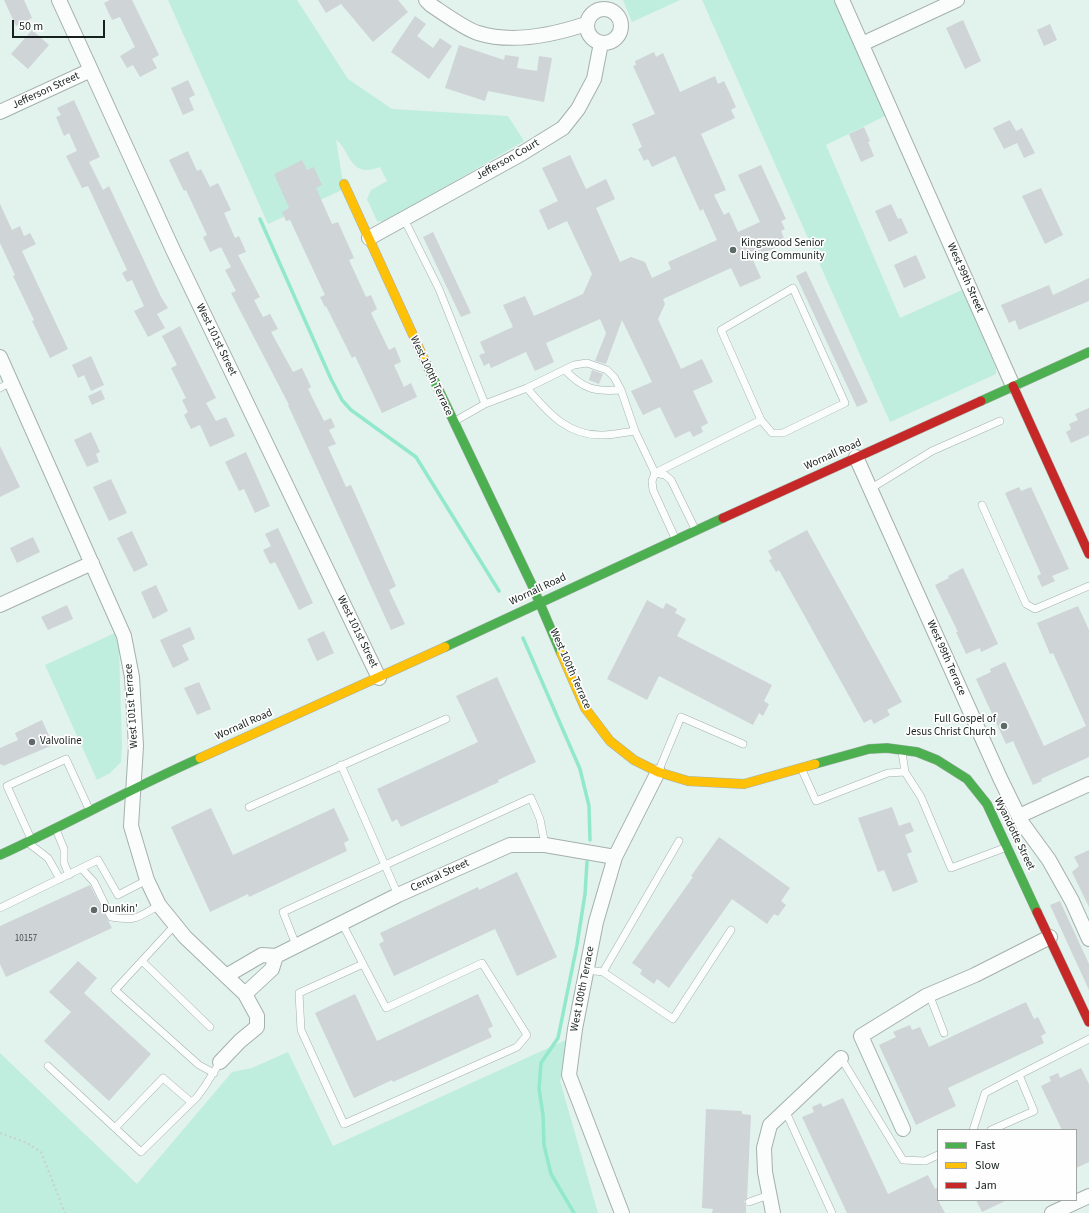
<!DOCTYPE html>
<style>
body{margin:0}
#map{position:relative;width:1089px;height:1213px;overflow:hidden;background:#e2f2ec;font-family:"Source Sans 3",sans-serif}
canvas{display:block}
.legend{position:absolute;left:937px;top:1129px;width:140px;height:72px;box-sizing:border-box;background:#fefefe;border:1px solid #a1a5a4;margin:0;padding:5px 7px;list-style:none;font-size:12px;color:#16201c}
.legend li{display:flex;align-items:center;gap:8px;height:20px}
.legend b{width:20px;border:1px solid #a1a5a4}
.scale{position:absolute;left:12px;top:20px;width:93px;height:18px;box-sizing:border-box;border:2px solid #16201c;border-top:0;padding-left:5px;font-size:12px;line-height:14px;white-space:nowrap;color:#16201c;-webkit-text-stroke:3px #fefefe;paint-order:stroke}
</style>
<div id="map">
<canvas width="1089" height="1213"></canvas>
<ul class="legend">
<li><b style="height:5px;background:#4caf50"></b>Fast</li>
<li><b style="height:5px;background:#ffc107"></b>Slow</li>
<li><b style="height:5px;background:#c62828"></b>Jam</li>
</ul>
<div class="scale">50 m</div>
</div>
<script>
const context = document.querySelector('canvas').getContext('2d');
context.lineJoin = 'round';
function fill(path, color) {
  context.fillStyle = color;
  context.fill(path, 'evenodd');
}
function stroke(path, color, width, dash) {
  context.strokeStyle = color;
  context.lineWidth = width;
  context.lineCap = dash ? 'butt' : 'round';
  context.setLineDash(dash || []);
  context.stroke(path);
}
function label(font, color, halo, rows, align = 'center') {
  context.font = font + ' "Source Sans 3",sans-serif';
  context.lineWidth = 3.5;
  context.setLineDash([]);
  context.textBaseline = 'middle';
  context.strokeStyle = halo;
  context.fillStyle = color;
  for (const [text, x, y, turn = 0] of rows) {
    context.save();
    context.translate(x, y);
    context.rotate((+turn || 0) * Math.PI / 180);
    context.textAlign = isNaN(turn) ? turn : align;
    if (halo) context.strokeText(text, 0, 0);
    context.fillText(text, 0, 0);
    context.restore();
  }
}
const green = new Path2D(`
 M 168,0 L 297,0 L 348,79 L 392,109 L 508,116 L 524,141 L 385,222 L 377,221 L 367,199 L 371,190 L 387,181 L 380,167 C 376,168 371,170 367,170 C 349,170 348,148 336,140 L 344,189 L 268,224 Z
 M 623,0 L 680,0 L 632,22 Z
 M 702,0 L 835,0 L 887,115 L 826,145 L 900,318 L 962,290 L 996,368 L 996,374 L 890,422 Z
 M 115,633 L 119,650 L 122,747 L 121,762 L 110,773 L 97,780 L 45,665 Z
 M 568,1039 L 560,1081 L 598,1213 L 0,1213 L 0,1053 L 137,1184 L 232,1072 L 252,1068 L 288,1052 L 333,1146 Z`);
const stream = new Path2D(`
 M 260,219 L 331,379 L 342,400 L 351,410 L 416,457 L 499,591
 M 523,638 L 580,769 L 589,806 L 590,840
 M 574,1213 L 551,1174 L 544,1145 L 543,1115 L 539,1089 L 541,1063 L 558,1038 L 577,945 L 585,894 L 587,862`);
const building = new Path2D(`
 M 4,0 L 24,0 L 32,18 L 16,26 Z
 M 110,0 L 132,0 L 159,55 L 152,59 L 157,68 L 140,77 L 133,65 L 127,68 L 120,56 L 135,47 L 120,17 L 112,20 L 104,3 Z
 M 318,0 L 398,0 L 408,12 L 373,42 L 341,4 L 326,13 Z
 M 415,16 L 426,24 L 417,36 L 433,48 L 440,38 L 452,46 L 429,79 L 391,52 Z
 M 963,20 L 981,61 L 965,69 L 946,28 Z
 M 1050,24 L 1057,40 L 1044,46 L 1037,30 Z
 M 32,30 L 49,45 L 28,69 L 11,54 Z
 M 459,45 L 504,60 L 505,55 L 519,57 L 517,68 L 537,71 L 539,56 L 552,58 L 544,102 L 488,91 L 485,101 L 445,88 Z
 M 654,52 L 656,57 L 663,53 L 680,92 L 715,76 L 718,84 L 724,81 L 736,107 L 731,110 L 735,118 L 701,134 L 726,190 L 714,195 L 724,215 L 729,212 L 738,232 L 760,222 L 738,175 L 761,165 L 786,219 L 781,221 L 785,229 L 781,231 L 786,243 L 752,258 L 761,278 L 740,287 L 731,268 L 663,299 L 665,304 L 658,319 L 681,369 L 702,359 L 713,382 L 693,391 L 708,423 L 701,427 L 703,432 L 693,437 L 690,431 L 675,438 L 660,407 L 643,415 L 631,391 L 652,382 L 622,320 L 606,364 L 595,361 L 606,333 L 600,319 L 546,343 L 554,362 L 535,371 L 526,352 L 491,368 L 489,363 L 484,366 L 479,355 L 485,353 L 480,342 L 513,327 L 503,305 L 525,296 L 534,316 L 583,294 L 592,274 L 567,221 L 548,230 L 539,210 L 558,201 L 542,168 L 570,155 L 586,189 L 606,179 L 615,199 L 596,208 L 620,262 L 631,257 L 645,262 L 652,278 L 671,269 L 668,262 L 717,240 L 703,209 L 700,211 L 675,156 L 652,167 L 648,159 L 644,161 L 638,149 L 642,147 L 632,124 L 655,114 L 633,66 L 636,65 L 635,61 Z
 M 188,80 L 195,95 L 189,98 L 194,110 L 183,115 L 171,88 Z
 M 74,100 L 100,157 L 89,162 L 103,190 L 109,186 L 161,297 L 168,308 L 157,314 L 165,328 L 148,337 L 134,311 L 144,306 L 132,280 L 127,282 L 122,273 L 127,270 L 88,186 L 82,188 L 66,156 L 77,151 L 69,133 L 64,136 L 56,117 L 61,115 L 57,108 Z
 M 1010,120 L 1016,131 L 1022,128 L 1035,153 L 1024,158 L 1017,143 L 1004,149 L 993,128 Z
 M 864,127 L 870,141 L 868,142 L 874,156 L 861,162 L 849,134 Z
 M 188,151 L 197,171 L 201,169 L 210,187 L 218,183 L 231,210 L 224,213 L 235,238 L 239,236 L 246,252 L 238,255 L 260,297 L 254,300 L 263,317 L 270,314 L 278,329 L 271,332 L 293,372 L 302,368 L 311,387 L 308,389 L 324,421 L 331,418 L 335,427 L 329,430 L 336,444 L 328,447 L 346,487 L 351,485 L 396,586 L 389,590 L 405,624 L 391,630 L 288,405 L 289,405 L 231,293 L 236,291 L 225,270 L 231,267 L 221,247 L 210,252 L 203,237 L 207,235 L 186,190 L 184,191 L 169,160 Z
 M 302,160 L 307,170 L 314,167 L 322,185 L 316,188 L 332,224 L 338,222 L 354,258 L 349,260 L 366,297 L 371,295 L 377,309 L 371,313 L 389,350 L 395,347 L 401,362 L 394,365 L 404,387 L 411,383 L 417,397 L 382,413 L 355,356 L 352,358 L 326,306 L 325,307 L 320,297 L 325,295 L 290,220 L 286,221 L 282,212 L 289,208 L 274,174 Z
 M 1041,188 L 1063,235 L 1045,244 L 1022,196 Z
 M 0,204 L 12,230 L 20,226 L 24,236 L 30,233 L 36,244 L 22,251 L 68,349 L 50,358 L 32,321 L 34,320 L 13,276 L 15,275 L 0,243 Z
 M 891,204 L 898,219 L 901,218 L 908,233 L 889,242 L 875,211 Z
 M 433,232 L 471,313 L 461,317 L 423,237 Z
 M 916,255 L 926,278 L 904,288 L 894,265 Z
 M 806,271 L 868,402 L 857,407 L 796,276 Z
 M 1089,278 L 1089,301 L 1019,330 L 1015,320 L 1009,323 L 1001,305 L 1049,285 L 1053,295 Z
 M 180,326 L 216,398 L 206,403 L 216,421 L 226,417 L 235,436 L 210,447 L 200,425 L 191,429 L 184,415 L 188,412 L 182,400 L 186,398 L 171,368 L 177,365 L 162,336 Z
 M 91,356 L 104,385 L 91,391 L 84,375 L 78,378 L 72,365 Z
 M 592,370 L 603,374 L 599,384 L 589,380 Z
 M 101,390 L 105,399 L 92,405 L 88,396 Z
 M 1089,408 L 1089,435 L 1071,443 L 1066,432 L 1071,429 L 1069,424 L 1078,420 L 1075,414 Z
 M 91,432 L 100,452 L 96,454 L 99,462 L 87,467 L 74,440 Z
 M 0,446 L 20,487 L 0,497 Z
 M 246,452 L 270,506 L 255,513 L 244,489 L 239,491 L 225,462 Z
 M 111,479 L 127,513 L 109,521 L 93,487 Z
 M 1019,487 L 1021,491 L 1031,487 L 1069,569 L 1052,576 L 1055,581 L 1042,587 L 1037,576 L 1041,574 L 1005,493 Z
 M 278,528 L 313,603 L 299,610 L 275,562 L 270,564 L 263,550 L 271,546 L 265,534 Z
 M 807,530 L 902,702 L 887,710 L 890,715 L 874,724 L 871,719 L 864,723 L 779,570 L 776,572 L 769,560 L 772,559 L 768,551 Z
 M 132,531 L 148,565 L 134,572 L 117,538 Z
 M 33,537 L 40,552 L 17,563 L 10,548 Z
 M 963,568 L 998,644 L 981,652 L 980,648 L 966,654 L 956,632 L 958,632 L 935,585 L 949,578 L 948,576 Z
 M 156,585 L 168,611 L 153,619 L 141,592 Z
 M 647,600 L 663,609 L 666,603 L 677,609 L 675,613 L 686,619 L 677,636 L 772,685 L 764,701 L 769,704 L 763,716 L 759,713 L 753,725 L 659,676 L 647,700 L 607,679 Z
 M 67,605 L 73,619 L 48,630 L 41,617 Z
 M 1078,606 L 1089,630 L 1089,757 L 1041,779 L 1042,781 L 1033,785 L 1013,741 L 1006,744 L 976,679 L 991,672 L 990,669 L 1005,662 L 1044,746 L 1086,726 L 1053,653 L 1050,654 L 1037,623 Z
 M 190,627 L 195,639 L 182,645 L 189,660 L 173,668 L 160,640 Z
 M 324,631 L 334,653 L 317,661 L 307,639 Z
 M 497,677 L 536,762 L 498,780 L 499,782 L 401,827 L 397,819 L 392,822 L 377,789 L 478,742 L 456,696 Z
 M 199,682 L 211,709 L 197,715 L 184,688 Z
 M 42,720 L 53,745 L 3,766 L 2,764 L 0,765 L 0,748 L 18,740 L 15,733 Z
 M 892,807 L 899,826 L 910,822 L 914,831 L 905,835 L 912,852 L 907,854 L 918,882 L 893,892 L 884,870 L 878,872 L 858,818 Z
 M 211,808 L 233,855 L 334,808 L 349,840 L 344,843 L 347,851 L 249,897 L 248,894 L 210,912 L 171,827 Z
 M 719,837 L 790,888 L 781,901 L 786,905 L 778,916 L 774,914 L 767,924 L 732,899 L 669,988 L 657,979 L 654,984 L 640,974 L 642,970 L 632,963 L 693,877 L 691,876 Z
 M 1089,850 L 1089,907 L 1072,872 L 1079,866 L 1074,857 Z
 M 517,872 L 557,957 L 517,976 L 495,929 L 394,976 L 379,944 L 384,941 L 380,933 L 478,887 L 479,890 Z
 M 90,885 L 112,928 L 6,977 L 0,964 L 0,926 Z
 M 1060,901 L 1089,964 L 1089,990 L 1050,905 Z
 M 78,961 L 97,978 L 84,993 L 151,1054 L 109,1101 L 44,1041 L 71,1012 L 49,992 Z
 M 355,994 L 377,1041 L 478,994 L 493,1026 L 488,1029 L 492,1037 L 393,1082 L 392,1080 L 354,1098 L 315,1013 Z
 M 1026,1002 L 1034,1019 L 1038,1017 L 1046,1033 L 1041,1036 L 1044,1043 L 948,1088 L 956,1106 L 916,1125 L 879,1045 L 896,1037 L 893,1032 L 910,1025 L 912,1030 L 920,1027 L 929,1047 Z
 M 1081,1068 L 1089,1084 L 1089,1162 L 1076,1168 L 1076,1130 L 1062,1130 L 1041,1086 L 1051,1081 L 1049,1077 L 1058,1073 L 1060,1078 Z
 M 843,1098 L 888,1194 L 928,1175 L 935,1189 L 938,1187 L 938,1200 L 945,1213 L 847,1213 L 802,1117 L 814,1112 L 812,1107 L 821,1103 L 823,1107 Z
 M 706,1109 L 742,1111 L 742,1114 L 751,1115 L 747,1198 L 744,1201 L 746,1206 L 746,1213 L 712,1213 L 713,1209 L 702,1208 Z
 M 976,1200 L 1007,1200 L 982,1212 Z`);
const path = new Path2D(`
 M 0,1133 L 27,1143 L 41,1152 L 65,1213`);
const lane = new Path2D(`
 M 404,219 L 439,289 L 485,404
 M 565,370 C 583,389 595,392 621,390
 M 0,388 L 11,382
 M 527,388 L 574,365 L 587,363 L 607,370 L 614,377 L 621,390 L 635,431
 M 455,421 L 485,404 L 527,388 C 548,413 569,437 604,435 C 614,435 625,432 635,431 L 655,473
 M 655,473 L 665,475 L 671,480 L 695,529
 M 870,489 L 932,451 L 1000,421
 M 982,505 L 1026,604 L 1035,609 L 1089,586
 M 675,538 L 653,490 L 652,481 L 655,473 L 761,420 L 772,433 L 783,433 L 845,403 L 793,288 L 721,330 L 761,420
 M 902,752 L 905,772
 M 341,765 L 398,895
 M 659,770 L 681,717 L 743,744
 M 802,770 L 816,801 L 888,773 L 905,772 L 921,797 L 951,868 L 1007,847
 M 249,807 L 446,719
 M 57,832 L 64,849 L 64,863 L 69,875
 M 31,839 L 7,786 L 66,759 L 89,809
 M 31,845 L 48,858 L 60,879
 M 82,869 L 94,882 L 111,917 C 136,921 138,918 159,905
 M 0,908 L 98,860 L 118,895 L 147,880
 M 342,923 L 363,964 L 299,993 L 301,1030 L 344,1124 L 517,1047 L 527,1035 L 482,963 L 386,1008 L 363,964
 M 175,925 L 115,990 L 199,1065 L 214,1073
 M 296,945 L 283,912 L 531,798 L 540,819 L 545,845
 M 142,961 L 210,1027
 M 587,970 L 603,972 L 673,1019 L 731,930
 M 603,972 L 679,841
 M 929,994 L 944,1033
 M 841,1058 L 903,1160 L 925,1161 L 938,1155
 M 48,1066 L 141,1152 L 197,1097 L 205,1086 L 220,1062
 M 785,1110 L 832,1213
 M 115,1128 L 163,1078 L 191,1102
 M 973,1130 L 985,1093 L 1019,1075
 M 991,1130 L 1034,1111 L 1019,1075 L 1089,1039
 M 749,1202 L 769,1195`);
const street = new Path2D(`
 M 59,0 L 173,250 L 379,678
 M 426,0 L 431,5 C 443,13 465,29 478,33 C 513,44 553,35 586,24
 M 842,0 L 1013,386
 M587 26a17 17 0 1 1 34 0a17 17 0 1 1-34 0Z
 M 862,44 L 957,0
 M 0,112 L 91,70
 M 369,238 L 521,154 L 563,128 L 578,109 L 594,79 L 601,43
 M 0,357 L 124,636 L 132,677 L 136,746 L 131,826 L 147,880 L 159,905 L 185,937 L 245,994 L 257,1016 L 257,1027 L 240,1041 L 220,1062
 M 856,457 L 1000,778 L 1022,823 L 1049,860 L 1072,901 L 1089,939
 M 0,605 L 92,563
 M 1019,816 L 1089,784
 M 226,976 L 262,955 L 276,956 L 398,895 L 510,845 L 545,845 L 615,857
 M 245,994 L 272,969 L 276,956
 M 903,1129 L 861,1036 L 926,996 L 975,975 L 1050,937
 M 622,1213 L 569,1075 L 575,1029 L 596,922 L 615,857 L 658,772
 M 773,1213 L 765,1172 L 764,1148 L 770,1125 L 841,1058
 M 1052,1213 L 1089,1196`);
const fast = new Path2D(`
 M 424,359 L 532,585 L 561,653
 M 981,401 L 1089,352
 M 445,647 L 723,518
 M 815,764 L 869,749 L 887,748 L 917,752 L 937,760 L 967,779 L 987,804 L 1037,912
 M 0,855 C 67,824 132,788 200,758`);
const slow = new Path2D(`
 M 344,184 L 424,359
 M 561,653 L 585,708 L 610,741 L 634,760 L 658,772 L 688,781 L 744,784 L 815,764
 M 200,758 L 445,647`);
const jam = new Path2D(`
 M 1013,386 L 1089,554
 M 723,518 L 981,401
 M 1037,912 L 1089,1022`);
const markers = [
 [733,250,4,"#5d6a65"],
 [1004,726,4,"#5d6a65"],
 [32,742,4,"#5d6a65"],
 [94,910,4,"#5d6a65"]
];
const numberNames = [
 ["10157",26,939]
];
const streetNames = [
 ["Jefferson Street",46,91,-25],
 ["Jefferson Court",508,160,-30],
 ["West 99th Street",965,278,66],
 ["West 101st Street",216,340,64],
 ["West 100th Terrace",431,376,65],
 ["Wornall Road",833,455,-24],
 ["Wornall Road",538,590,-25],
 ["West 101st Street",357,632,64],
 ["West 99th Terrace",946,658,66],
 ["West 100th Terrace",570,669,66],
 ["West 101st Terrace",132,706,-94],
 ["Wornall Road",244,725,-24],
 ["Wyandotte Street",1014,834,64],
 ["Central Street",440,876,-25],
 ["West 100th Terrace",583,989,-79]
];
const poiNames = [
 ["Kingswood Senior",741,244],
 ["Living Community",741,257],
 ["Full Gospel of",996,720,"right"],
 ["Jesus Christ Church",996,733,"right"],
 ["Valvoline",40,742],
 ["Dunkin'",102,910]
];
fill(green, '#bfeede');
stroke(stream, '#91e8cd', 3.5);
fill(building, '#cfd4d7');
stroke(lane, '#a4b0ac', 8);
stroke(street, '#a4b0ac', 16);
stroke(fast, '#a4b0ac', 10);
stroke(slow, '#a4b0ac', 10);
stroke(jam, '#a4b0ac', 10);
stroke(path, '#c9cfcd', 2, [2, 3]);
stroke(lane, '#fbfdfc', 7);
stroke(street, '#fbfdfc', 14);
stroke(fast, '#4caf50', 9);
stroke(slow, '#ffc107', 9);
stroke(jam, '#c62828', 9);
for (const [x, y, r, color] of markers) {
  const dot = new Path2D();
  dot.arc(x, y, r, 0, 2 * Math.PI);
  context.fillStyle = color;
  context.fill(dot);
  stroke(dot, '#fefefe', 1.5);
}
label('9px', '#444d4b', null, numberNames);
label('11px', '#16201c', '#fefefe', streetNames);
label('11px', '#16201c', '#fefefe', poiNames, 'left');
</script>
